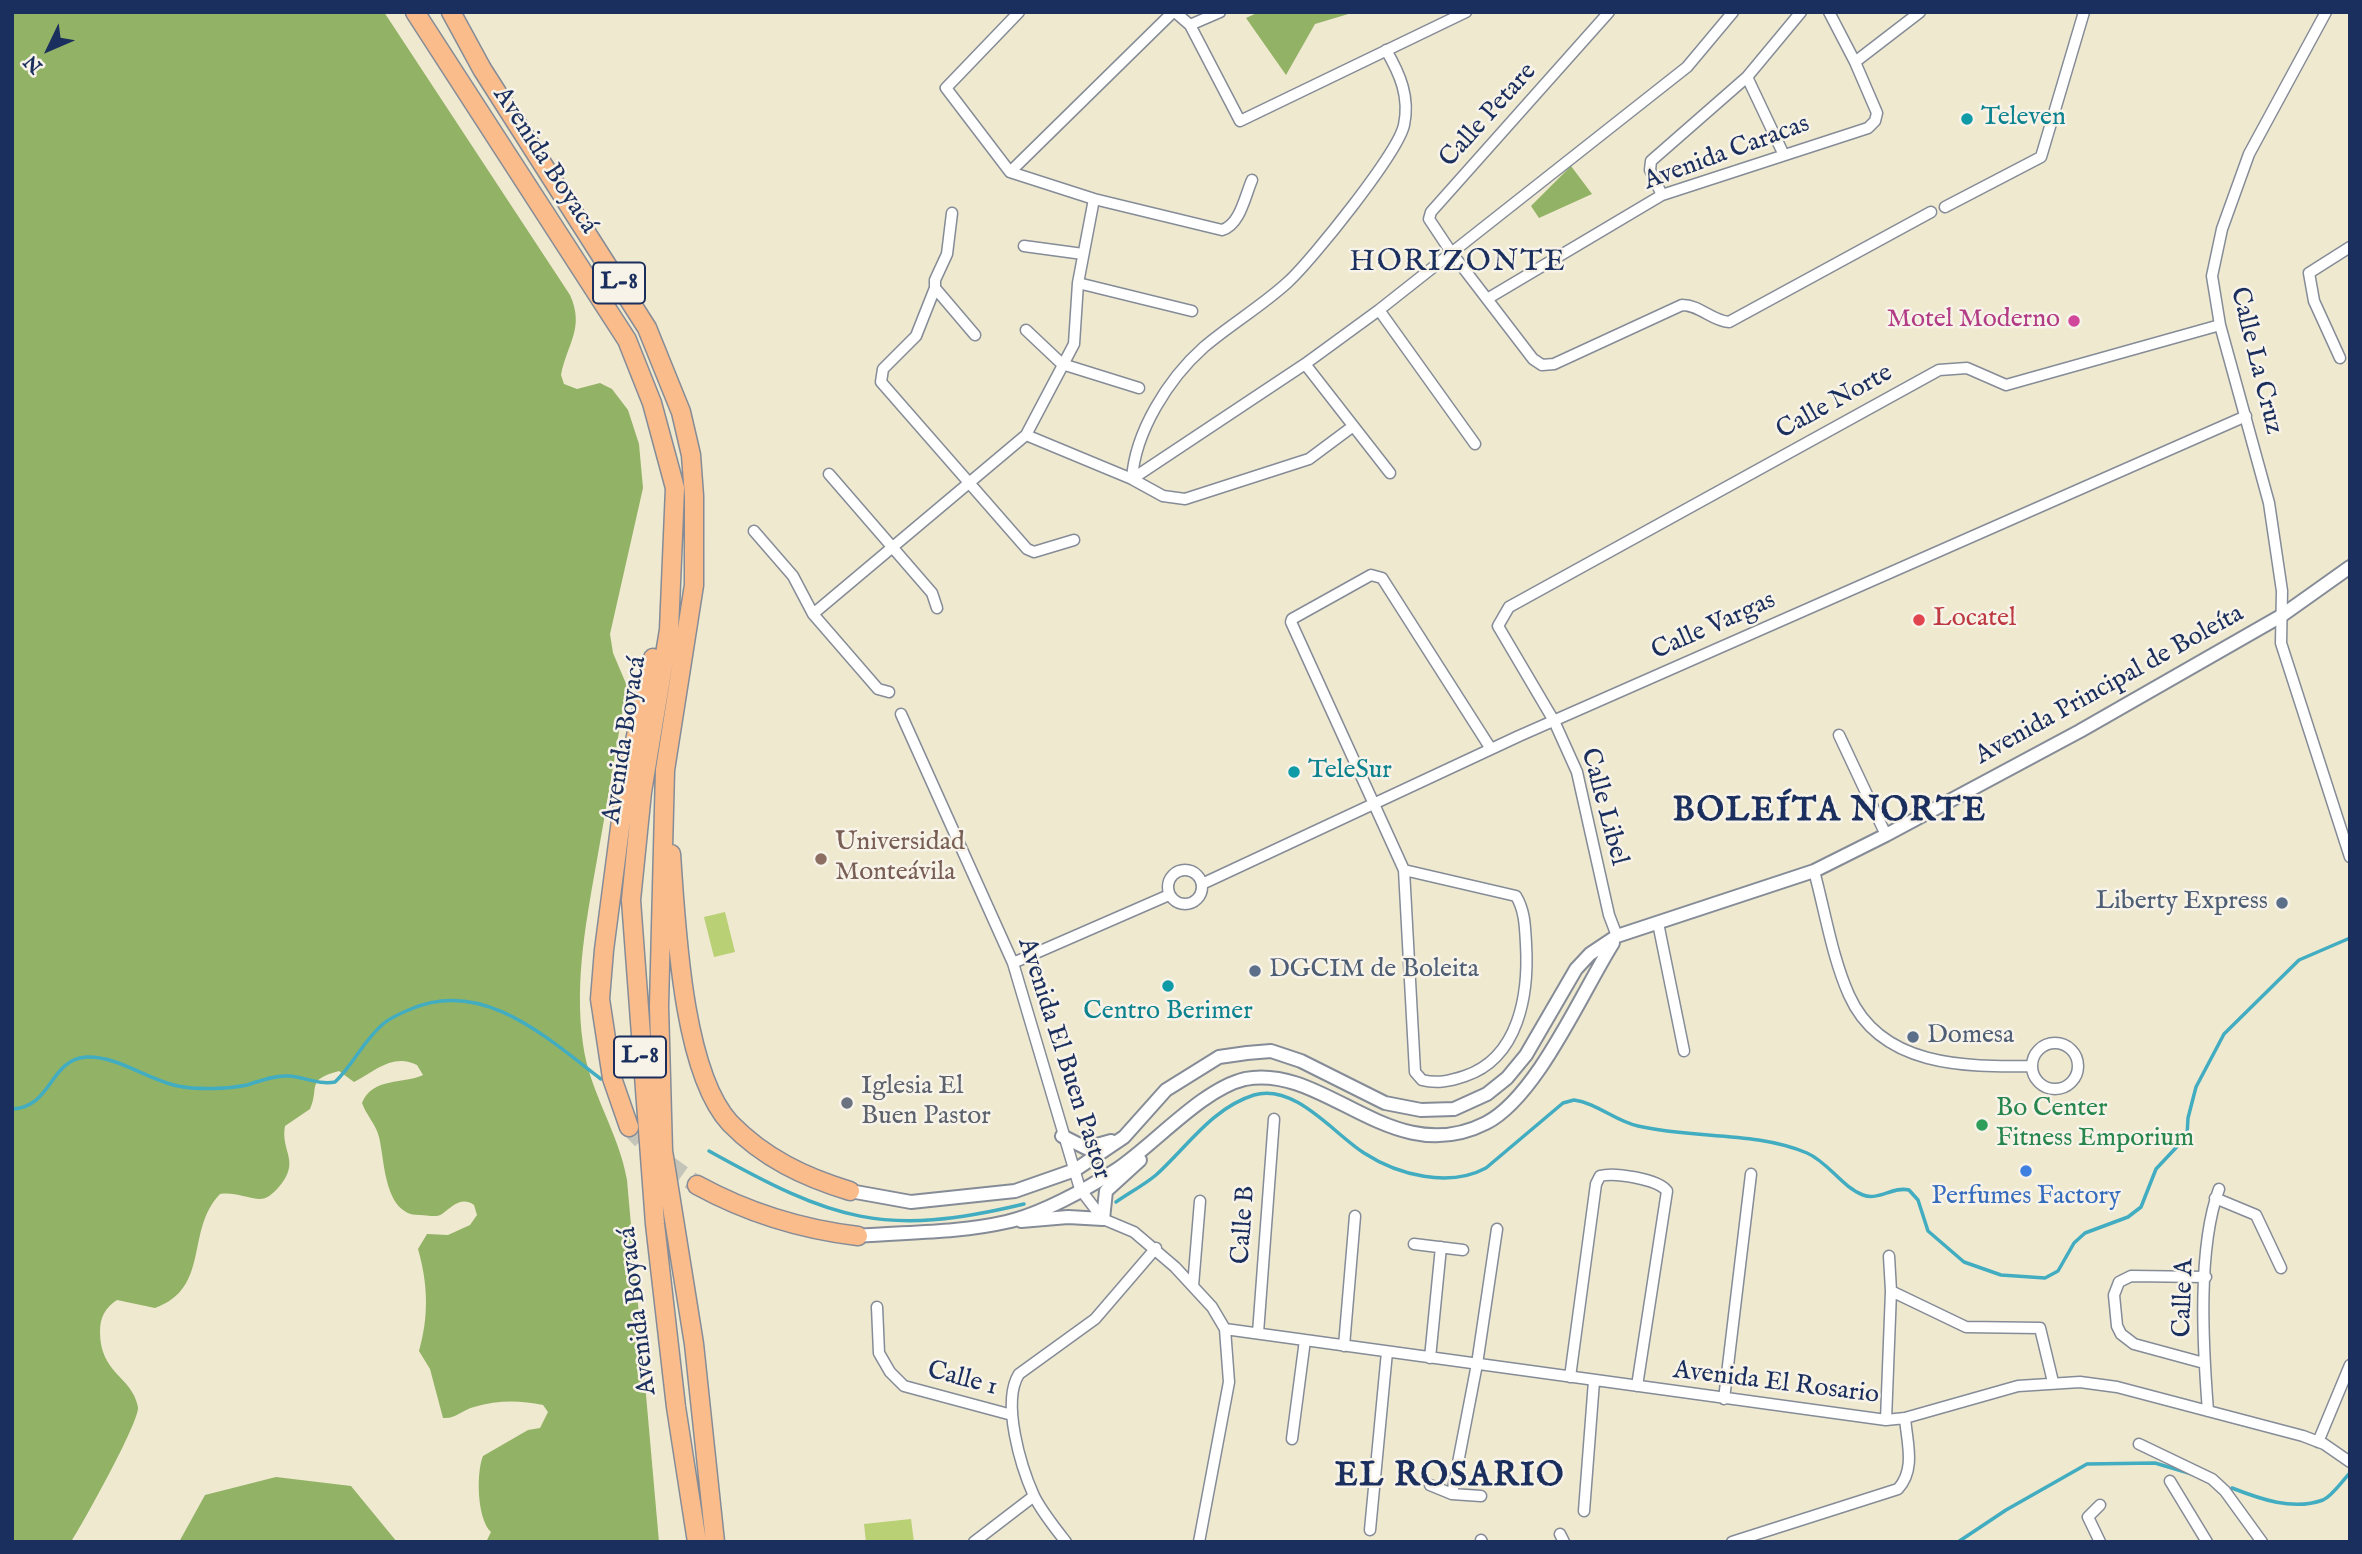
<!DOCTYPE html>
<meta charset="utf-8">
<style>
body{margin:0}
#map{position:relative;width:2362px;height:1554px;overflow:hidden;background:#efe9d0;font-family:"IM FELL English",serif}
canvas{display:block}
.frame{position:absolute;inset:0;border:14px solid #1b2f5e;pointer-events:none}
.north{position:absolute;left:14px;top:14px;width:70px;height:70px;-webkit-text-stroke:5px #f7f3e8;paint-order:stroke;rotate:226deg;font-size:19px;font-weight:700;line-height:28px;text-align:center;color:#1b2f5e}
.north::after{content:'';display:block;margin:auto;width:24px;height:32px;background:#1b2f5e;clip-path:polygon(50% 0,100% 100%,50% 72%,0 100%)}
</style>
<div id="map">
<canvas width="2362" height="1554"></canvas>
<div class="frame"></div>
<div class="north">N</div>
</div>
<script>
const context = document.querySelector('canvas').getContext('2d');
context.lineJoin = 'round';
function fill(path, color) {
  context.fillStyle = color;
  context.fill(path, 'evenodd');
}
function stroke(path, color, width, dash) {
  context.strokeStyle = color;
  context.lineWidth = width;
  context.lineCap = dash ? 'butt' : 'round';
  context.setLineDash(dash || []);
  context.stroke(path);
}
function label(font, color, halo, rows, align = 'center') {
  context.font = font + ' "IM FELL English",serif';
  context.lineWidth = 5;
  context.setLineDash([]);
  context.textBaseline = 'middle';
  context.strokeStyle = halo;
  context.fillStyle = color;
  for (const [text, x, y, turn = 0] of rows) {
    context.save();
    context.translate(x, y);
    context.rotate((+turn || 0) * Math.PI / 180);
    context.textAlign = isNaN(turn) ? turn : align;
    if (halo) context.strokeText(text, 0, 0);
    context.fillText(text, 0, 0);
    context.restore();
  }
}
const green = new Path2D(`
 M 725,912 L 735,952 L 714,957 L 704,917 Z
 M 911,1519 L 914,1542 L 866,1542 L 864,1524 Z`);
const forest = new Path2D(`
 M 12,12 L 384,12 L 570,295 C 585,328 567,344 561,375 L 564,384 L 577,389 L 600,383 L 612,389 L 628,410 L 639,444 L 643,488 L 610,634 L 613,653 L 627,686 C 617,742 608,798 598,854 C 587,917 574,979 583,1044 C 589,1091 619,1133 627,1180 L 659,1542 L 486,1542 L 491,1532 C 477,1519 476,1473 483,1456 L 528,1430 L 540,1428 L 548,1412 L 543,1405 C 519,1400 498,1400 474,1407 C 462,1410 456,1419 443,1418 L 430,1369 L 419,1351 C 429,1316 428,1284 418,1249 L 427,1234 L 448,1235 L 470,1225 L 477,1215 L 474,1205 C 461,1196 452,1207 442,1214 C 436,1218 427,1215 420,1215 C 384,1216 385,1161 379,1137 C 376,1124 366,1115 362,1103 C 372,1077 405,1084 423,1075 L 417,1065 C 393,1053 375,1071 354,1082 L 339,1071 C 305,1080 320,1087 310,1109 L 285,1126 C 280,1152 302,1161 278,1188 C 272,1194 268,1199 259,1199 C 246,1198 235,1192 220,1194 C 185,1230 211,1288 155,1308 L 117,1300 C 105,1308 100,1317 100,1332 C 100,1374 132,1376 138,1407 C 140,1421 82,1525 71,1542 L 12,1542 Z
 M 1259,12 L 1355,12 L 1315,24 L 1286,75 L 1246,18 Z
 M 1571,166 L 1592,194 L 1539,218 L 1531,206 Z
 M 276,1477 L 351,1486 L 397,1542 L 179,1542 L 205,1495 Z`);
const stream = new Path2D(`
 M 12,1109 C 53,1107 49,1059 87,1057 C 118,1056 148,1080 178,1086 C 198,1090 227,1089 247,1085 C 260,1081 274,1075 288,1076 C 305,1077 318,1085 335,1082 C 353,1065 363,1041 383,1024 C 391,1017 401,1013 411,1009 C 483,978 546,1037 601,1079
 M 709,1151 C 833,1220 883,1238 1024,1204
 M 1116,1202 C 1129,1193 1144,1185 1156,1175 C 1187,1147 1212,1108 1254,1095 C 1295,1083 1334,1134 1364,1153 C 1398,1175 1449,1188 1486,1168 L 1563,1103 L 1574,1100 C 1597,1103 1615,1121 1638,1126 C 1694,1139 1754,1131 1807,1153 C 1828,1162 1842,1187 1863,1195 C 1879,1201 1893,1186 1909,1190 L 1918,1200 L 1928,1231 L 1964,1262 L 2001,1275 L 2045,1278 L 2058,1271 L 2074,1243 L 2085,1233 L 2128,1217 L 2141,1207 L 2156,1169 L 2187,1136 L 2188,1118 L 2196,1087 L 2224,1034 L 2299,960 L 2350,938
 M 2232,1488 C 2260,1499 2293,1511 2323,1500 C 2332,1496 2342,1481 2350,1473
 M 1958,1542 L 2006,1510 L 2087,1464 L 2155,1463 L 2192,1474`);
const motorwayTunnel = new Path2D(`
 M 629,1127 L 658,1157 L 697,1185`);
const minor = new Path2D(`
 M 1019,12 L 946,88 L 1010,172 L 1094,199 L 1222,230 C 1240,225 1245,196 1252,180
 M 1175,12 L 1190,25 L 1240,121 L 1466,12
 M 1609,12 L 1431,212 L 1429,219 L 1451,252 L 1533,359 L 1542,365 L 1554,364 L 1682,305 C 1700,305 1712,321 1729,322 L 1931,212
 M 2326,12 L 2249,154 L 2222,229 L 2212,276 L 2220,325 L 2269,503 L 2282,591 L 2281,643 L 2350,857
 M 1190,25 L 1220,12
 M 1855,62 L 1920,12
 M 1747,77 L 1783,153
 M 1010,172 L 1173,12
 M 1662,195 L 1650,170 L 1651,161 L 1747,77 L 1801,12
 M 1945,207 L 2041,157 L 2084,12
 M 1024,246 L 1083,254
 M 1078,283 L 1192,311
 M 935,288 L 935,280 L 947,254 L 952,213
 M 1487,299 L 1662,195 L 1868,128 L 1875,121 L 1877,113 L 1855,62 L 1829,12
 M 1379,310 L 1475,444
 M 1026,330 L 1062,364 L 1139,388
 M 975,335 L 935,288 L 916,336 L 883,369 L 881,382 L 1027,549 L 1034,552 L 1074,540
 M 2340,358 L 2314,301 L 2309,273 L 2350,247
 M 1305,364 L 1390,473
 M 1026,435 L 1074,344 L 1078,283 L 1094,199
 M 829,474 L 932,593 L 937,608
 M 1132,479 L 1305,364 L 1379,310 L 1687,67 L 1733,12
 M 1132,479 C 1135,432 1168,379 1204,347 C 1231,324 1262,306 1288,282 C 1312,260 1398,153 1404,125 C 1410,97 1400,74 1386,50
 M 754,531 L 793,576 L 813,614 L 878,689 L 889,692
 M 813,614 L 1026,435 L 1132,479 L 1163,496 L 1185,499 L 1309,459 L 1352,427
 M 901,714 L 1013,963 L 1080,1189 L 1103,1219 L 1134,1232 L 1175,1267 L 1212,1307 L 1225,1329 L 1229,1382 L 1199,1542
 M 1839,735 L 1886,835
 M1168 887a17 17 0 1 1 34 0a17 17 0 1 1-34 0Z
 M 1404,870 L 1516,896 C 1525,911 1525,927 1526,944 C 1529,994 1519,1058 1465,1076 C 1450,1081 1437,1084 1422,1080 L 1415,1072 L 1404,870 L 1291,622 L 1292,619 L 1371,575 L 1382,578 L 1491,749
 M 1814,871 C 1825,911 1832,957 1849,995 C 1881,1067 1965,1067 2031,1066
 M 1202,884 L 1519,736 L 2246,416
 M 1658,923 L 1684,1051
 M 1617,936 L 1609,915 L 1577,772 L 1554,721 L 1498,626 L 1509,607 L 1939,370 L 1967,368 L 2006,385 L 2220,325
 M 1013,963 L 1169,895
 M2032 1066a23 23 0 1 1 46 0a23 23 0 1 1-46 0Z
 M 2215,1198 L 2256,1215 L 2281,1268
 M 1414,1244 L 1463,1250
 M 1193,1286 L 1200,1201
 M 1891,1291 L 1966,1327 L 2040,1328 L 2053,1382
 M 877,1307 L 879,1353 L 890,1372 L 904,1386 L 1012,1415
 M 1225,1329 L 1886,1420 L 1905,1418 L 2018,1386 L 2080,1382 L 2117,1387 L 2303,1436 L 2324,1444 L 2350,1462
 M 1258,1333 L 1274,1119
 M 1344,1346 L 1355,1216
 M 1430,1358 L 1441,1247
 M 2204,1363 L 2134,1344 L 2121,1334 L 2117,1326 L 2114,1295 L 2119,1282 L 2131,1276 L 2206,1277
 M 1570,1377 L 1596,1184 L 1600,1176 C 1614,1172 1658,1179 1667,1191 L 1637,1386
 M 1724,1399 L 1751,1174
 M 2208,1411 C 2203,1347 2197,1249 2219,1189
 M 1886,1420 L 1891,1291 L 1889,1256
 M 1292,1439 L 1305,1340
 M 2318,1442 L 2350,1365
 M 2139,1444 L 2212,1479 L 2225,1491 L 2262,1542
 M 2170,1481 L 2207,1542
 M 1430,1485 L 1452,1494 L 1481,1496
 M 1452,1494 L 1477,1364 L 1497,1229
 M 2100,1505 L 2088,1517 L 2100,1542
 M 1584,1511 L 1594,1381
 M 1370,1530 L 1387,1352
 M 1560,1534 L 1564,1542
 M 1481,1540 L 1482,1542
 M 974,1542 L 1034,1496
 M 1066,1542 C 1055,1528 1042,1512 1034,1496 C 1021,1467 1001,1402 1019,1374 L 1095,1319 L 1156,1248
 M 1732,1542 L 1898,1489 C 1916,1469 1907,1443 1905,1418`);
const tertiary = new Path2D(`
 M 1062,1136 L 1086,1148 L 1111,1141
 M 850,1191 L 911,1202 L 1015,1191 L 1075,1170 L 1124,1137 L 1166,1090 L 1219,1057 L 1247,1053 L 1271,1051 L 1301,1061 L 1385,1103 L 1421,1110 L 1454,1109 L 1487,1094 L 1507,1078 L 1526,1055 L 1576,969 L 1590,954 L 1617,936 L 1814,871 L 1886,835 L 2080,731 L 2281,616 L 2350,567
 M 1021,1221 L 1068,1217 L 1103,1219 L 1106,1191 L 1140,1160
 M 858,1236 C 906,1232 958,1233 1006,1222 C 1039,1215 1087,1189 1116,1170 C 1154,1145 1202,1089 1245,1079 C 1325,1063 1392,1171 1486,1123 C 1537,1097 1582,992 1613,943`);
const motorway = new Path2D(`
 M 415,12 L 627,340 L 652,403 L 675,488 L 669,630 L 642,792 L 631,900 L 655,1224 L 676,1407 L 697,1542
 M 451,12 L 482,69 L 647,328 L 681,412 L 691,455 L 694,496 L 694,585 L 665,770 L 659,1006 L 663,1151 L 694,1344 L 715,1542
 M 671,854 C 676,924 682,1071 730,1123 C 764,1158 804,1177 850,1191
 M 629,1127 L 612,1078 L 600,999 L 604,950 L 626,782 L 653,658
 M 697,1185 C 748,1213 799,1229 858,1236`);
const markers = [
 [1967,119,7,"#0f9aa8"],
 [2074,321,7,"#d1479c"],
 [1919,620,7,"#e0444e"],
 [1294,772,7,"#0f9aa8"],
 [821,859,7,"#8d6e63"],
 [2282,903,7,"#5c6f8a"],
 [1255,971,7,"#5c6f8a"],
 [1168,986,7,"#0f9aa8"],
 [1913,1037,7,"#5c6f8a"],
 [847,1103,7,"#6b7280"],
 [1982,1125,7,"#2e9e5b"],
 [2026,1171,7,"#3f7fe0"]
];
const shields = [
 [619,283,52],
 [640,1057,52]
];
const shieldNames = [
 ["L-8",619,283],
 ["L-8",640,1057]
];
const streetNames = [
 ["Calle Petare",1489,116,-48],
 ["Avenida Caracas",1727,154,-20],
 ["Avenida Boyacá",544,161,57],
 ["Calle La Cruz",2255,361,76],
 ["Calle Norte",1835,403,-29],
 ["Calle Vargas",1714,627,-24],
 ["Avenida Principal de Boleíta",2110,686,-29],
 ["Avenida Boyacá",626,740,-81],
 ["Calle Libel",1603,807,75],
 ["Avenida El Buen Pastor",1063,1059,72],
 ["Calle B",1245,1225,-86],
 ["Calle A",2185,1298,-88],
 ["Avenida Boyacá",639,1311,-97],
 ["Calle 1",962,1380,15],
 ["Avenida El Rosario",1776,1384,7]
];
const cultureNames = [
 ["Televen",1981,119],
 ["TeleSur",1308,772],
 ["Centro Berimer",1168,1013,"center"]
];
const hotelNames = [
 ["Motel Moderno",2060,321]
];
const healthNames = [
 ["Locatel",1933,620]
];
const educationNames = [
 ["Universidad",835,844],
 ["Monteávila",835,874]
];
const serviceNames = [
 ["Liberty Express",2268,903,"right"],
 ["DGCIM de Boleita",1269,971],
 ["Domesa",1927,1037]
];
const worshipNames = [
 ["Iglesia El",861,1088],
 ["Buen Pastor",861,1118]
];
const leisureNames = [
 ["Bo Center",1996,1110],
 ["Fitness Emporium",1996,1140]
];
const shopNames = [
 ["Perfumes Factory",2026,1198]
];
const quarterNames = [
 ["HORIZONTE",1458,264]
];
const districtNames = [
 ["BOLEÍTA NORTE",1830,813],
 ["EL ROSARIO",1450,1478]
];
fill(green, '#b9d074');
fill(forest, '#92b266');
stroke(stream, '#42acc1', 3.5);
stroke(motorwayTunnel, '#c5c4b9', 18, [18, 9]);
stroke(minor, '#858c97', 13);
stroke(tertiary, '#858c97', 16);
stroke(motorway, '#858c97', 21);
stroke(minor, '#fff', 10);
stroke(tertiary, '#fff', 12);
stroke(motorway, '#fabc8b', 18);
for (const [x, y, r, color] of markers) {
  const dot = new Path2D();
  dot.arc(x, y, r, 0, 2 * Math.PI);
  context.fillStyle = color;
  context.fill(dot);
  stroke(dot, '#f7f3e8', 2.5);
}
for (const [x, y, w] of shields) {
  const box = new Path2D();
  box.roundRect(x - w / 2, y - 20.5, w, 41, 5);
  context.fillStyle = '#f7f3e8';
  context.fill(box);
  stroke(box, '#1b2f5e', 2);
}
label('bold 24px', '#1b2f5e', null, shieldNames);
label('26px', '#1b2f5e', '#f7f3e8', streetNames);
label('26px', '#0d838f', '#f7f3e8', cultureNames, 'left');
label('26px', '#b23c85', '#f7f3e8', hotelNames, 'right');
label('26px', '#be3a42', '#f7f3e8', healthNames, 'left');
label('26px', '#785e54', '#f7f3e8', educationNames, 'left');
label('26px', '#4e5e75', '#f7f3e8', serviceNames, 'left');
label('26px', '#5b616d', '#f7f3e8', worshipNames, 'left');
label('26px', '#27864d', '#f7f3e8', leisureNames, 'left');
label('26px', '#366cbe', '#f7f3e8', shopNames);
context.letterSpacing = '2px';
label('30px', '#1b2f5e', '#f7f3e8', quarterNames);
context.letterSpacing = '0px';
context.letterSpacing = '2px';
label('bold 33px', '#1b2f5e', '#f7f3e8', districtNames);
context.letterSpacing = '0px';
</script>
